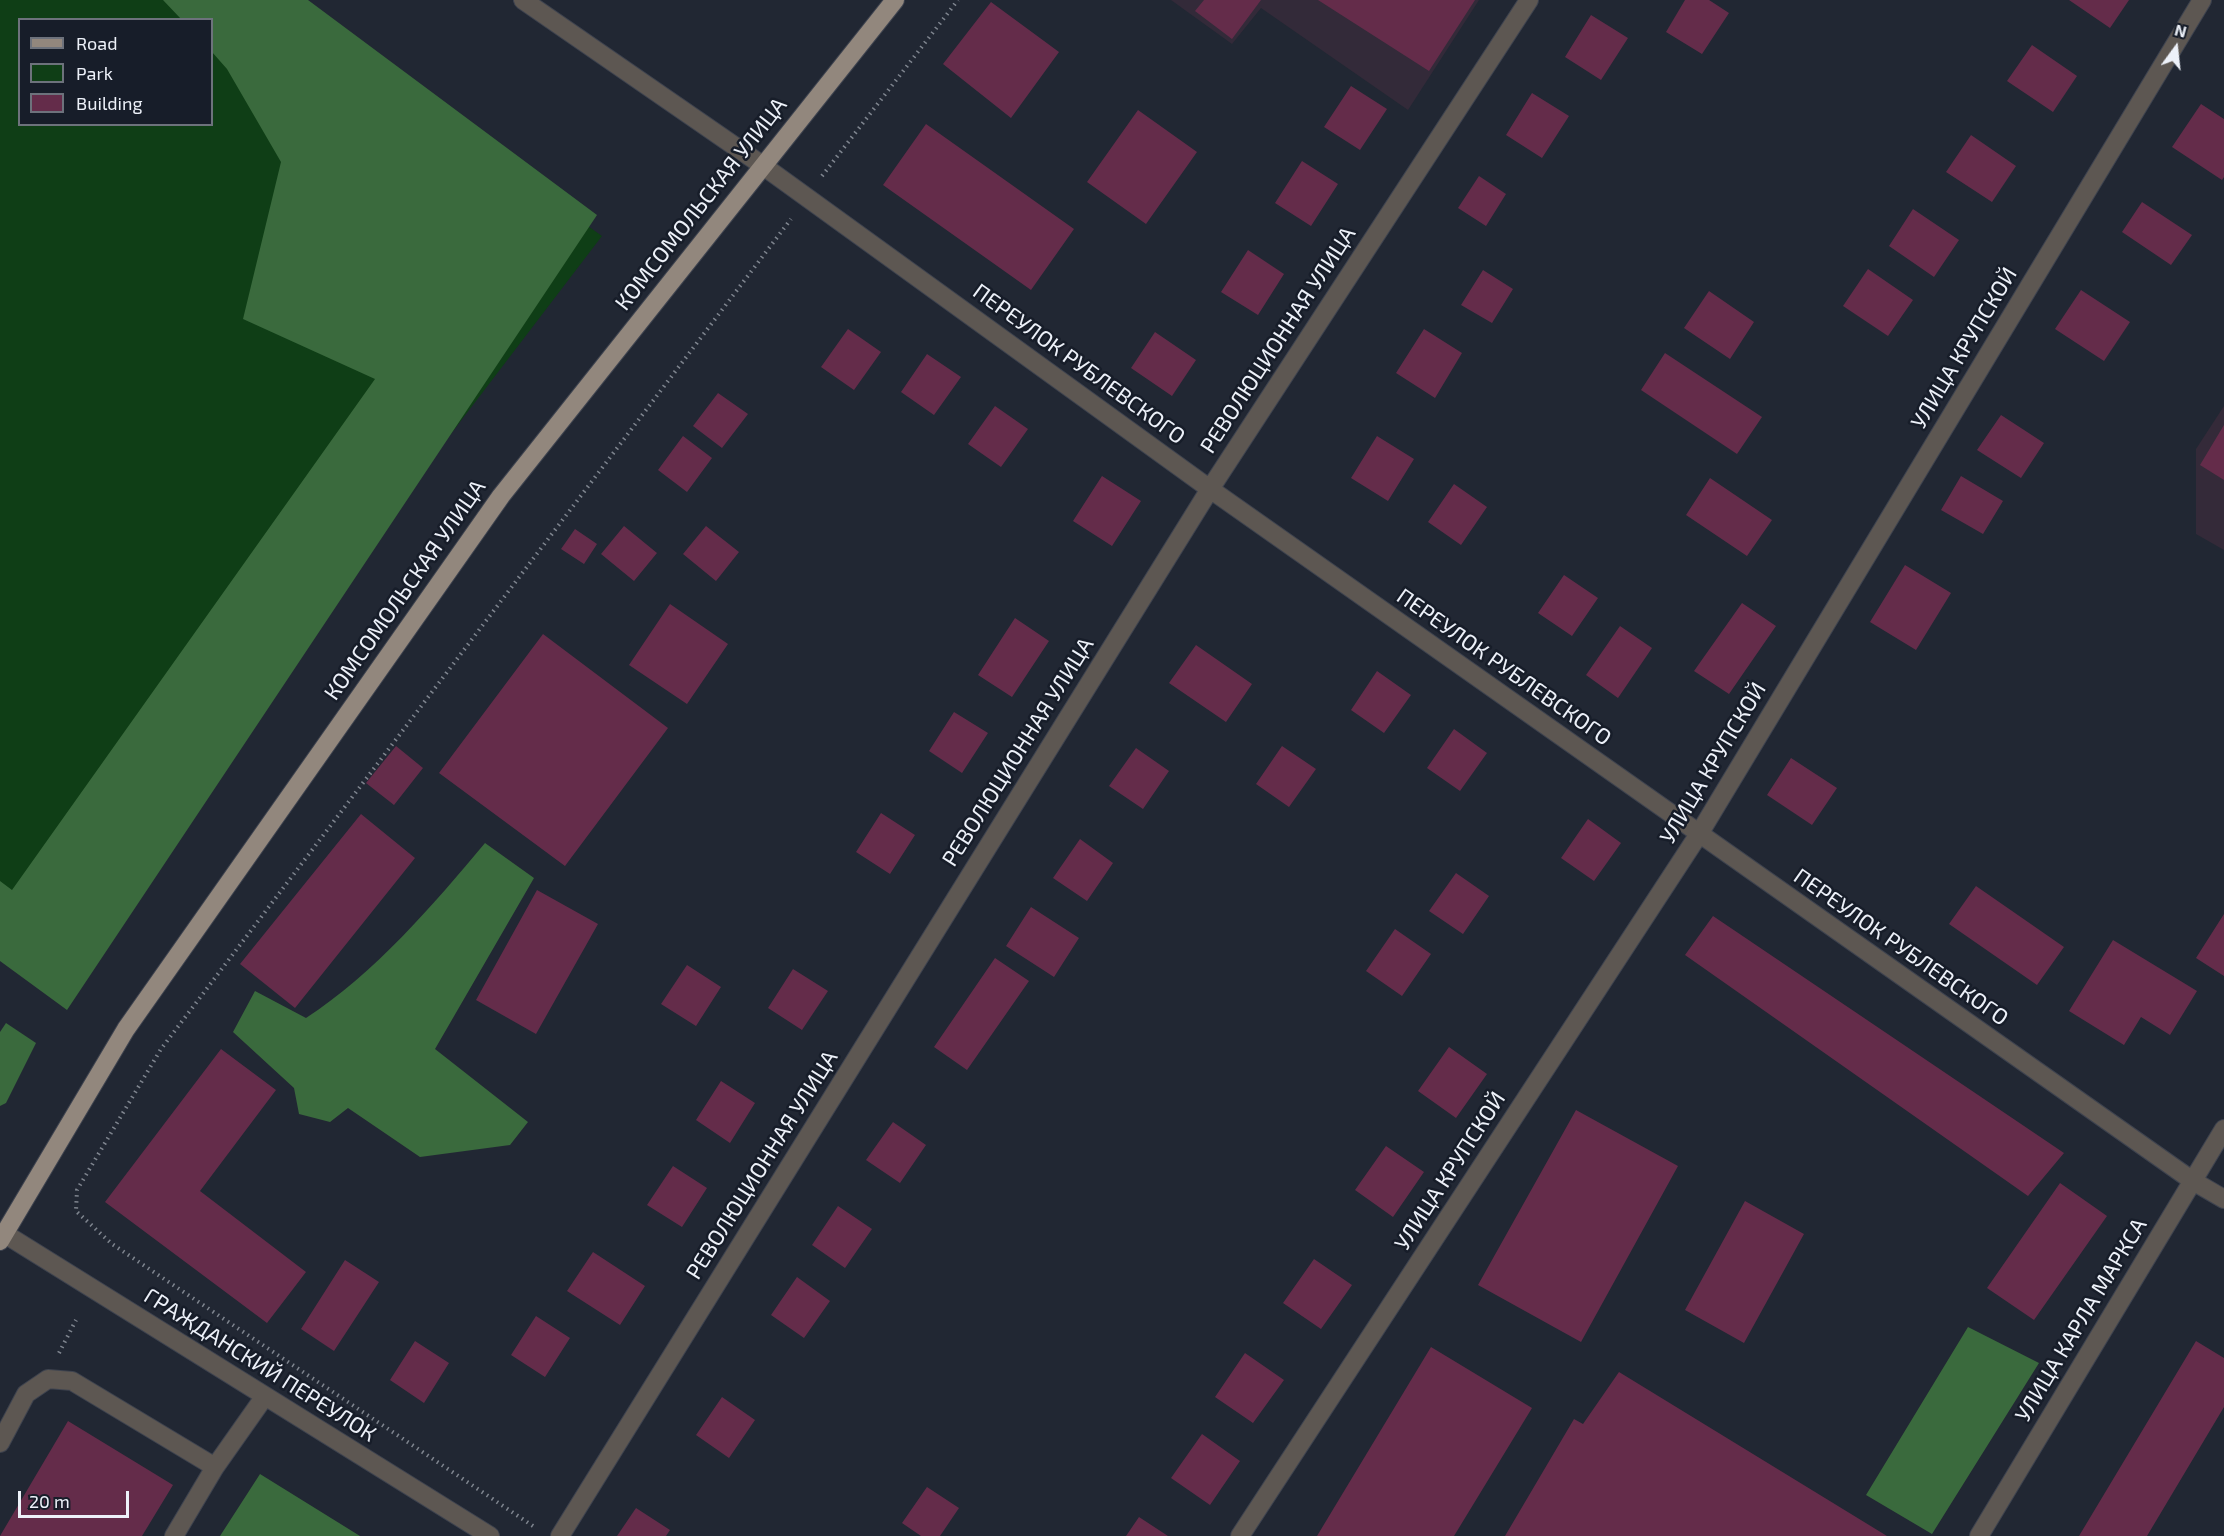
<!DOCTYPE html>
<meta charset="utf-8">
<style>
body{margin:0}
#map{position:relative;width:2224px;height:1536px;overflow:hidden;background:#212733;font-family:"Exo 2",sans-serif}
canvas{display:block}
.legend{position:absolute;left:18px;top:18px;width:195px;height:108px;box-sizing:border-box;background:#171d29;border:2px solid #6d727c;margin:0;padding:8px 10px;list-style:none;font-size:18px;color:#edf1f9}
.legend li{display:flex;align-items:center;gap:12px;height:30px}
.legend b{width:30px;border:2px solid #6d727c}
.north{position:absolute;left:2146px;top:18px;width:60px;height:60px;-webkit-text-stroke:4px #171d29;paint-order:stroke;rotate:15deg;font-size:16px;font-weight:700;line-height:24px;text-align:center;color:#edf1f9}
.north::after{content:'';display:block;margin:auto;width:21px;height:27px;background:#edf1f9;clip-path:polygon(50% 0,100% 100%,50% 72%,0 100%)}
.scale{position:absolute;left:18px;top:1491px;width:111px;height:27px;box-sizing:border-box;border:3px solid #edf1f9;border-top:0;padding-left:8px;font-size:18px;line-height:21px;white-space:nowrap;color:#edf1f9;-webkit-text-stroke:4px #171d29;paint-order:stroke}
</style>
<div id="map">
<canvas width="2224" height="1536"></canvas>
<ul class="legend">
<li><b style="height:8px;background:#92877d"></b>Road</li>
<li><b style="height:16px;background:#0f3e16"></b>Park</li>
<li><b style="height:16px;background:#642c4a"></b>Building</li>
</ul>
<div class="north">N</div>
<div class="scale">20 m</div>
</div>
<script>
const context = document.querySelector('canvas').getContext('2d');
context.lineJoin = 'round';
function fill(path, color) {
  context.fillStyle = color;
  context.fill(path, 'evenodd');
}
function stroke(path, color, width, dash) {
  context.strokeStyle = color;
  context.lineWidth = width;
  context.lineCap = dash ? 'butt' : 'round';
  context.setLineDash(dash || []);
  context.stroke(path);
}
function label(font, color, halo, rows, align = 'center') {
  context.font = font + ' "Exo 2",sans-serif';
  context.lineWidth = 5;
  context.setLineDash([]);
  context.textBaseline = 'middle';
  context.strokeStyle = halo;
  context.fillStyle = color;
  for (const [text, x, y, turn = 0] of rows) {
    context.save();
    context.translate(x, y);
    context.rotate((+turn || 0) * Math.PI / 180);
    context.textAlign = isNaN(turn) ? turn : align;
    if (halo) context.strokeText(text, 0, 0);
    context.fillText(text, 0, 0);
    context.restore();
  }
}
const commercial = new Path2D(`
 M 1171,0 L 1479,0 L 1408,110 L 1261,8 L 1232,44 Z`);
const medical = new Path2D(`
 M 2224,406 L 2224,550 L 2196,534 L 2196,449 Z`);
const green = new Path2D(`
 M 0,0 L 270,0 L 602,236 L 50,959 L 0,922 ZM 20,20 L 212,20 L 212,124 L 20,124 Z`);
const forest = new Path2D(`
 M 163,0 L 308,0 L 597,215 L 67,1010 L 0,961 L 0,881 L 12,890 L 375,379 L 243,319 L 281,162 L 227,69 L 212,52 L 212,20 L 181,19 Z
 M 485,843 L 534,878 L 435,1049 L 528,1122 L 510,1145 L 420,1157 L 348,1108 L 330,1122 L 299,1114 L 294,1088 L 233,1032 L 255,991 L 306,1018 C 374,974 434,904 485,843 Z
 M 6,1023 L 36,1043 L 6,1103 L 0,1106 L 0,1032 Z
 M 1968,1327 L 2039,1363 L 1932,1534 L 1866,1495 Z
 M 260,1474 L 360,1536 L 220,1536 Z`);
const building = new Path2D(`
 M 1204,0 L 1261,0 L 1232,39 L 1195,11 Z
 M 1318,0 L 1475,0 L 1429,71 Z
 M 1685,0 L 1709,0 L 1729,13 L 1702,54 L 1666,32 Z
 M 2069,0 L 2129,0 L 2110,28 Z
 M 991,2 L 1059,52 L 1011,118 L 943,64 Z
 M 1591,15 L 1628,38 L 1601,80 L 1565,57 Z
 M 2032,45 L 2077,76 L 2053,112 L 2007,81 Z
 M 1351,86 L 1387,109 L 1360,150 L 1324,127 Z
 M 1532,93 L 1569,116 L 1542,158 L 1506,135 Z
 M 2201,104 L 2224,119 L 2224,177 L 2222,180 L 2172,147 Z
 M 1138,110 L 1197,152 L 1146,224 L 1087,182 Z
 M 926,124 L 1074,229 L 1031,290 L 883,185 Z
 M 1971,135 L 2016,166 L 1992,202 L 1946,172 Z
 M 1302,161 L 1338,184 L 1311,226 L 1275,203 Z
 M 1479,176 L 1506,194 L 1486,226 L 1458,208 Z
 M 2142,202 L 2192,235 L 2171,265 L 2122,232 Z
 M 1913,209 L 1959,240 L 1934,277 L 1889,246 Z
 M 1248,250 L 1284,274 L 1258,315 L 1221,292 Z
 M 1868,269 L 1913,300 L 1888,336 L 1843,306 Z
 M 1483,270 L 1513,289 L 1492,323 L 1461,305 Z
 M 2081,290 L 2130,322 L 2104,361 L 2055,329 Z
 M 1709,291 L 1754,322 L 1730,359 L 1684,328 Z
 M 848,329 L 881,352 L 854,390 L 821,367 Z
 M 1424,329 L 1462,353 L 1435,398 L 1396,373 Z
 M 1155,332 L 1196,360 L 1172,396 L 1131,368 Z
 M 1665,353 L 1762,417 L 1737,454 L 1641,390 Z
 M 927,354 L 961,377 L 934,415 L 901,392 Z
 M 718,393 L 748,414 L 722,448 L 693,426 Z
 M 995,406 L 1028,429 L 1001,467 L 968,444 Z
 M 2001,415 L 2044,443 L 2021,478 L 1977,450 Z
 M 2224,425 L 2224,480 L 2200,465 Z
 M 683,436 L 712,458 L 687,492 L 658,470 Z
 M 1377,436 L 1414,459 L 1388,501 L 1351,478 Z
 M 1102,476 L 1141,501 L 1112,546 L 1073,521 Z
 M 1961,476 L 2003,501 L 1983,534 L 1941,510 Z
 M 1710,478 L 1772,520 L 1747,556 L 1686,515 Z
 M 1454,484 L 1487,507 L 1461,545 L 1428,522 Z
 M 624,526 L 657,553 L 634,581 L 601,554 Z
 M 706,526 L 739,552 L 716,581 L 683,554 Z
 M 575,529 L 597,544 L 584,564 L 561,549 Z
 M 1905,565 L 1951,593 L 1916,650 L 1870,622 Z
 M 1564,575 L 1598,598 L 1572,636 L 1538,613 Z
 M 1742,603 L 1776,626 L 1729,694 L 1694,671 Z
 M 670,604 L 728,644 L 687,704 L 629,665 Z
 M 1015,618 L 1049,641 L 1012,697 L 978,675 Z
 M 1620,626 L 1652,648 L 1618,698 L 1586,675 Z
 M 543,634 L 668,728 L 565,866 L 439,773 Z
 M 1196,645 L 1252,684 L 1226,722 L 1169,683 Z
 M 1377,671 L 1411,695 L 1384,733 L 1351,710 Z
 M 954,712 L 988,733 L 962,773 L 929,751 Z
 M 1454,729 L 1487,753 L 1460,791 L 1427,768 Z
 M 396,746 L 423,768 L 394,805 L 366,783 Z
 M 1282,746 L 1316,769 L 1289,807 L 1256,784 Z
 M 1136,748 L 1169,771 L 1143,809 L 1109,786 Z
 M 1791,758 L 1837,788 L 1812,825 L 1767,795 Z
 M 881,813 L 915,835 L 890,874 L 856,852 Z
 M 361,814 L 415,858 L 295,1008 L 240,964 Z
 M 1588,819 L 1621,843 L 1594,881 L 1561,858 Z
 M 1080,839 L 1113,863 L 1087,901 L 1053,878 Z
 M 1456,873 L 1489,896 L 1463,934 L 1429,911 Z
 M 1976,886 L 2064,947 L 2037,985 L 1949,924 Z
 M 537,890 L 598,924 L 536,1034 L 476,1000 Z
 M 1031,907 L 1079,938 L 1054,977 L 1006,946 Z
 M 2224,914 L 2224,976 L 2196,958 Z
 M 1713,916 L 2064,1153 L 2028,1196 L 1685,955 Z
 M 1395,929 L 1431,954 L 1402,996 L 1366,971 Z
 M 2113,940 L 2197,991 L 2170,1035 L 2141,1017 L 2124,1045 L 2069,1011 Z
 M 995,958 L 1029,981 L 967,1070 L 934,1047 Z
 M 687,965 L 721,987 L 696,1026 L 661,1004 Z
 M 793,969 L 828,991 L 802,1030 L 768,1008 Z
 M 1449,1047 L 1487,1074 L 1456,1118 L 1418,1091 Z
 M 221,1049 L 276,1090 L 200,1191 L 306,1272 L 267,1323 L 105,1202 Z
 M 721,1081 L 755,1103 L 730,1143 L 696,1120 Z
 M 1576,1110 L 1678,1166 L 1581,1342 L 1478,1285 Z
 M 893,1122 L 926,1145 L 900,1183 L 866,1160 Z
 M 1386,1146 L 1424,1172 L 1393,1217 L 1355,1190 Z
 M 673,1166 L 707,1188 L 682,1227 L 647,1205 Z
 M 2060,1183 L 2107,1216 L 2034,1320 L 1987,1288 Z
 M 1745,1201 L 1804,1234 L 1744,1343 L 1685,1310 Z
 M 838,1206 L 872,1229 L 845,1268 L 812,1245 Z
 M 593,1252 L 645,1286 L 620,1325 L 567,1291 Z
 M 1314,1259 L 1352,1285 L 1321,1329 L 1283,1303 Z
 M 345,1260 L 379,1282 L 334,1351 L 301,1329 Z
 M 797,1277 L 830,1301 L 804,1338 L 771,1315 Z
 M 536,1316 L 570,1338 L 545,1377 L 511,1355 Z
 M 415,1341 L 449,1363 L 424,1403 L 390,1380 Z
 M 2196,1341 L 2224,1358 L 2224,1407 L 2147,1536 L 2079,1536 Z
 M 1431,1347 L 1532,1408 L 1454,1536 L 1317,1536 Z
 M 1245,1353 L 1284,1380 L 1253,1423 L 1215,1397 Z
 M 1619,1372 L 1887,1536 L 1505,1536 L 1574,1419 L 1583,1424 Z
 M 722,1397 L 755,1420 L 729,1458 L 696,1435 Z
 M 68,1421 L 173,1485 L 142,1536 L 0,1536 Z
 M 1202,1434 L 1240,1461 L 1210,1505 L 1171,1478 Z
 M 927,1487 L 959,1508 L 940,1536 L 921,1536 L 902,1523 Z
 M 636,1508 L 670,1530 L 666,1536 L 617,1536 Z
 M 1139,1517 L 1168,1536 L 1126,1536 Z`);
const path = new Path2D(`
 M 822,176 L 958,0
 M 59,1353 L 76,1320
 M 533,1526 L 112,1244 L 76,1211 L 77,1190 L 161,1049 L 791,219`);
const minor = new Path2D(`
 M 523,0 L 762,165 L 1210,489 L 2193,1181 L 2224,1199
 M 5,1234 L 490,1536
 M 0,1443 L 26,1394 L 48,1379 L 72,1381 L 215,1467
 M 174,1536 L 215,1467 L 265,1396
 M 560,1536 L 1210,489 L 1529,0
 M 1240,1536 L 1699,834 L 2202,0
 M 1979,1536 L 2224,1129`);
const major = new Path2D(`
 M 0,1241 L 126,1029 L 501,496 L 895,0`);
const streetNames = [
 ["КОМСОМОЛЬСКАЯ УЛИЦА",701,204,-52],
 ["РЕВОЛЮЦИОННАЯ УЛИЦА",1278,340,-57],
 ["УЛИЦА КРУПСКОЙ",1964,348,-59],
 ["ПЕРЕУЛОК РУБЛЕВСКОГО",1079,364,36],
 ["КОМСОМОЛЬСКАЯ УЛИЦА",405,590,-55],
 ["ПЕРЕУЛОК РУБЛЕВСКОГО",1504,667,35],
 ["РЕВОЛЮЦИОННАЯ УЛИЦА",1018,752,-58],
 ["УЛИЦА КРУПСКОЙ",1713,763,-59],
 ["ПЕРЕУЛОК РУБЛЕВСКОГО",1901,947,35],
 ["РЕВОЛЮЦИОННАЯ УЛИЦА",762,1165,-58],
 ["УЛИЦА КРУПСКОЙ",1450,1171,-57],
 ["УЛИЦА КАРЛА МАРКСА",2081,1320,-59],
 ["ГРАЖДАНСКИЙ ПЕРЕУЛОК",260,1365,32]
];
fill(commercial, '#332a39');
fill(medical, '#342a39');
fill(green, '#0f3e16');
fill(forest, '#3a6a3d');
fill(building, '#642c4a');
stroke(minor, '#3e434f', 20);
stroke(major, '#3e434f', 20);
stroke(path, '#7f858f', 4, [1.5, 4.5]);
stroke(minor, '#5d5752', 18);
stroke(major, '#92877d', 18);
label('22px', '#edf1f9', '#171d29', streetNames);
</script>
